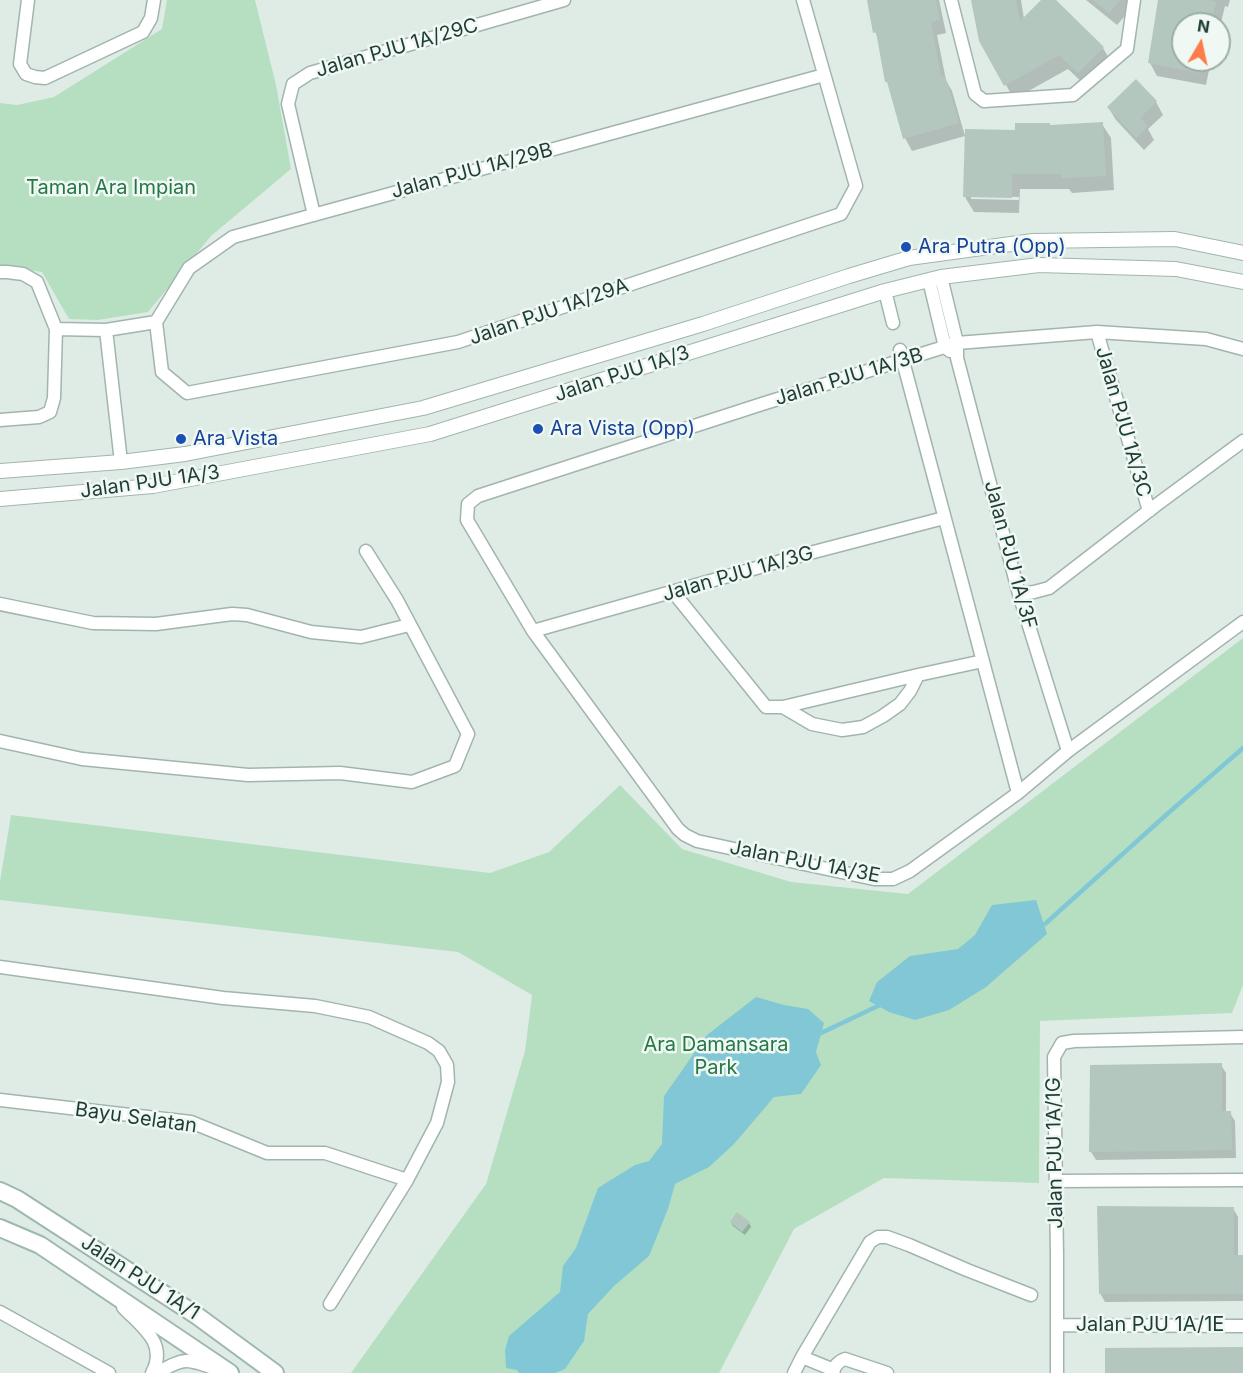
<!DOCTYPE html>
<style>
body{margin:0}
#map{position:relative;width:1243px;height:1373px;overflow:hidden;background:#dfece6;font-family:Inter,sans-serif}
canvas{display:block}
.north{position:absolute;left:1171px;top:12px;width:60px;height:60px;box-sizing:border-box;background:#f0f8f4;border:2px solid #9cada8;border-radius:50%;rotate:9deg;font-size:16px;font-weight:700;line-height:24px;text-align:center;color:#1f3d36}
.north::after{content:'';display:block;margin:auto;width:21px;height:27px;background:#fd7c4b;clip-path:polygon(50% 0,100% 100%,50% 72%,0 100%)}
</style>
<div id="map">
<canvas width="1243" height="1373"></canvas>
<div class="north">N</div>
</div>
<script>
const context = document.querySelector('canvas').getContext('2d');
context.lineJoin = 'round';
function fill(path, color) {
  context.fillStyle = color;
  context.fill(path, 'evenodd');
}
function stroke(path, color, width, dash) {
  context.strokeStyle = color;
  context.lineWidth = width;
  context.lineCap = dash ? 'butt' : 'round';
  context.setLineDash(dash || []);
  context.stroke(path);
}
function label(font, color, halo, rows, align = 'center') {
  context.font = font + ' Inter,sans-serif';
  context.lineWidth = 5;
  context.setLineDash([]);
  context.textBaseline = 'middle';
  context.strokeStyle = halo;
  context.fillStyle = color;
  for (const [text, x, y, turn = 0] of rows) {
    context.save();
    context.translate(x, y);
    context.rotate((+turn || 0) * Math.PI / 180);
    context.textAlign = isNaN(turn) ? turn : align;
    if (halo) context.strokeText(text, 0, 0);
    context.fillText(text, 0, 0);
    context.restore();
  }
}
const green = new Path2D(`
 M 167,0 L 255,0 L 276,85 L 291,169 L 211,236 L 148,312 L 98,320 L 69,319 L 42,272 L 0,266 L 0,103 L 17,105 L 54,97 L 162,29 Z
 M 1243,638 L 1243,985 L 1232,1013 L 1040,1021 L 1039,1183 L 884,1178 L 794,1229 L 719,1373 L 351,1373 L 486,1184 L 525,1051 L 532,995 L 458,952 L 0,900 L 0,881 L 11,815 L 490,873 L 549,852 L 620,785 L 682,849 L 791,882 L 908,894 Z`);
const water = new Path2D(`
 M 1036,900 L 1047,934 L 986,987 L 949,1010 L 915,1020 L 889,1012 L 869,1001 L 877,982 L 910,956 L 958,949 L 975,935 L 992,905 Z
 M 756,997 L 784,1005 L 808,1009 L 824,1023 L 816,1052 L 821,1065 L 801,1094 L 774,1097 L 734,1144 L 709,1167 L 675,1184 L 668,1209 L 649,1256 L 614,1286 L 588,1314 L 584,1341 L 565,1369 L 555,1373 L 519,1373 L 517,1370 L 506,1368 L 505,1350 L 509,1336 L 560,1292 L 563,1266 L 576,1248 L 598,1188 L 635,1165 L 649,1161 L 662,1144 L 664,1096 L 707,1035 Z`);
const shadow = new Path2D(`
 M 868,0 L 939,0 L 946,33 L 937,35 L 946,80 L 952,91 L 965,136 L 912,151 L 905,138 L 879,40 L 875,32 Z
 M 973,0 L 1021,0 L 1024,19 L 1043,0 L 1054,0 L 1103,48 L 1111,62 L 1087,87 L 1068,69 L 1014,99 L 980,40 Z
 M 1086,0 L 1135,0 L 1137,2 L 1117,25 Z
 M 1160,0 L 1230,0 L 1228,7 L 1225,6 L 1219,31 L 1219,24 L 1183,24 L 1183,60 L 1211,60 L 1206,85 L 1157,76 L 1150,63 Z
 M 1156,102 L 1163,115 L 1148,129 L 1154,140 L 1144,150 L 1116,120 L 1108,107 Z
 M 1102,124 L 1111,138 L 1114,190 L 1072,193 L 1069,189 L 1020,189 L 1019,213 L 974,212 L 965,197 L 1017,132 L 1051,127 ZM 971,196 L 1019,197 L 1019,200 L 971,199 Z
 M 1221,1065 L 1226,1073 L 1226,1113 L 1230,1113 L 1235,1121 L 1236,1158 L 1096,1160 L 1091,1152 L 1091,1066 Z
 M 1233,1208 L 1238,1217 L 1238,1256 L 1243,1256 L 1243,1301 L 1105,1302 L 1100,1293 Z
 M 731,1222 L 749,1223 L 751,1227 L 745,1235 L 733,1226 Z`);
const stream = new Path2D(`
 M 1040,926 L 1045,924 L 1166,815 L 1243,748
 M 819,1034 L 882,1004`);
const building = new Path2D(`
 M 867,0 L 936,0 L 940,20 L 931,22 L 941,77 L 945,76 L 959,123 L 903,139 L 887,82 L 885,82 L 876,32 L 873,33 Z
 M 971,0 L 1016,0 L 1020,21 L 1041,0 L 1056,0 L 1104,47 L 1078,73 L 1059,55 L 1004,86 L 979,41 Z
 M 1093,0 L 1120,0 L 1109,13 Z
 M 1158,0 L 1207,0 L 1216,2 L 1211,24 L 1183,24 L 1183,60 L 1202,60 L 1199,73 L 1148,63 Z
 M 1136,79 L 1157,101 L 1140,118 L 1148,126 L 1136,138 L 1107,107 Z
 M 1103,122 L 1106,176 L 1062,178 L 1061,174 L 1012,174 L 1012,198 L 963,197 L 965,129 L 1015,130 L 1015,123 L 1050,123 L 1050,125 Z
 M 1222,1063 L 1222,1111 L 1231,1111 L 1232,1150 L 1089,1152 L 1090,1065 Z
 M 1097,1206 L 1234,1207 L 1234,1255 L 1243,1255 L 1243,1294 L 1099,1294 Z
 M 737,1212 L 750,1222 L 742,1232 L 730,1222 Z
 M 1243,1347 L 1243,1373 L 1105,1373 L 1105,1348 Z`);
const minor = new Path2D(`
 M 28,0 L 20,64 L 26,74 L 35,77 L 45,78 L 143,32 L 151,18 L 154,0
 M 951,0 L 975,94 L 984,101 L 1073,95 L 1127,49 L 1134,0
 M 314,215 L 288,104 L 293,84 L 310,73 L 564,0
 M 0,272 L 7,272 L 23,274 L 37,282 L 56,329 L 54,398 L 50,412 L 39,417 L 0,420
 M 941,277 L 957,343 L 957,358 L 1019,594 L 1068,751
 M 929,280 L 945,347 L 950,351
 M 885,291 L 893,323
 M 156,322 L 162,372 L 187,393 L 458,342 L 841,214 L 856,186 L 803,0
 M 156,322 L 189,268 L 233,237 L 824,75
 M 56,329 L 106,330 L 156,322
 M 106,330 L 121,462
 M 1097,332 L 1149,511
 M 1243,349 L 1206,339 L 1097,332 L 957,343 L 762,404 L 478,496 L 468,504 L 467,520 L 533,631 L 678,829 L 685,835 L 697,841 L 874,879 L 893,879 L 910,871 L 1018,793 L 1068,751 L 1243,622
 M 900,350 L 1018,793
 M 674,593 L 766,707 L 783,707 L 918,675 L 983,661
 M 1019,594 L 1034,592 L 1049,588 L 1155,506 L 1243,441
 M 0,604 L 93,623 L 156,624 L 232,614 L 247,615 L 311,632 L 361,637 L 409,625
 M 533,631 L 806,554 L 944,518
 M 783,707 L 812,724 L 842,730 L 863,727 L 883,716 L 900,704 L 910,691 L 918,675
 M 0,741 L 82,759 L 248,775 L 340,773 L 412,782 L 455,766 L 468,734 L 397,600 L 366,551
 M 0,967 L 223,998 L 315,1006 L 369,1017 L 428,1043 L 439,1051 L 447,1065 L 448,1082 L 437,1123 L 407,1180 L 330,1304
 M 0,1100 L 191,1122 L 267,1153 L 325,1153 L 407,1180
 M 1056,1181 L 1243,1180
 M 123,1307 C 142,1327 168,1343 152,1373
 M 0,1312 L 109,1373
 M 1057,1325 L 1243,1326
 M 802,1357 L 834,1370
 M 158,1373 C 184,1356 189,1359 216,1369
 M 794,1373 L 802,1357 L 870,1242 L 878,1237 L 887,1237 L 909,1245 L 967,1270 L 1031,1295
 M 833,1373 C 834,1366 839,1361 845,1359 L 887,1373
 M 1057,1373 L 1057,1256 L 1054,1057 L 1062,1043 L 1074,1041 L 1243,1037`);
const tertiary = new Path2D(`
 M 0,471 L 121,462 L 185,454 L 423,408 L 703,324 L 849,276 L 909,258 L 1033,241 L 1175,239 L 1243,253
 M 0,499 L 153,486 L 430,434 L 885,291 L 941,277 L 1039,265 L 1176,269 L 1243,282`);
const secondary = new Path2D(`
 M 0,1191 L 17,1199 L 196,1315 L 275,1373
 M 0,1228 L 40,1245 L 230,1373`);
const markers = [
 [906,247,6,"#1a4fb4"],
 [538,429,6,"#1a4fb4"],
 [181,439,6,"#1a4fb4"]
];
const streetNames = [
 ["Jalan PJU 1A/29C",397,48,-16],
 ["Jalan PJU 1A/29B",472,171,-15],
 ["Jalan PJU 1A/29A",549,312,-19],
 ["Jalan PJU 1A/3",622,374,-18],
 ["Jalan PJU 1A/3B",849,377,-17],
 ["Jalan PJU 1A/3C",1123,422,74],
 ["Jalan PJU 1A/3",150,482,-8],
 ["Jalan PJU 1A/3F",1010,555,75],
 ["Jalan PJU 1A/3G",738,574,-16],
 ["Jalan PJU 1A/3E",805,862,11],
 ["Bayu Selatan",136,1118,8],
 ["Jalan PJU 1A/1G",1055,1153,-91],
 ["Jalan PJU 1A/1",140,1278,33],
 ["Jalan PJU 1A/1E",1150,1325]
];
const parkNames = [
 ["Taman Ara Impian",111,188],
 ["Ara Damansara",716,1045],
 ["Park",716,1068]
];
const transitNames = [
 ["Ara Putra (Opp)",918,247],
 ["Ara Vista (Opp)",550,429],
 ["Ara Vista",193,439]
];
fill(green, '#b6dfc2');
fill(water, '#82c7d6');
fill(shadow, '#0003');
stroke(stream, '#82c7d6', 4.5);
fill(building, '#b4c7bf');
stroke(minor, '#a2b4ae', 15);
stroke(tertiary, '#a2b4ae', 16);
stroke(secondary, '#9db8af', 20);
stroke(minor, '#fff', 12);
stroke(tertiary, '#fff', 14);
stroke(secondary, '#fff', 16);
for (const [x, y, r, color] of markers) {
  const dot = new Path2D();
  dot.arc(x, y, r, 0, 2 * Math.PI);
  context.fillStyle = color;
  context.fill(dot);
  stroke(dot, '#f0f8f4', 2);
}
label('20px', '#1f3d36', '#f0f8f4', streetNames);
label('20px', '#267747', '#f0f8f4', parkNames);
label('20px', '#164399', '#f0f8f4', transitNames, 'left');
</script>
